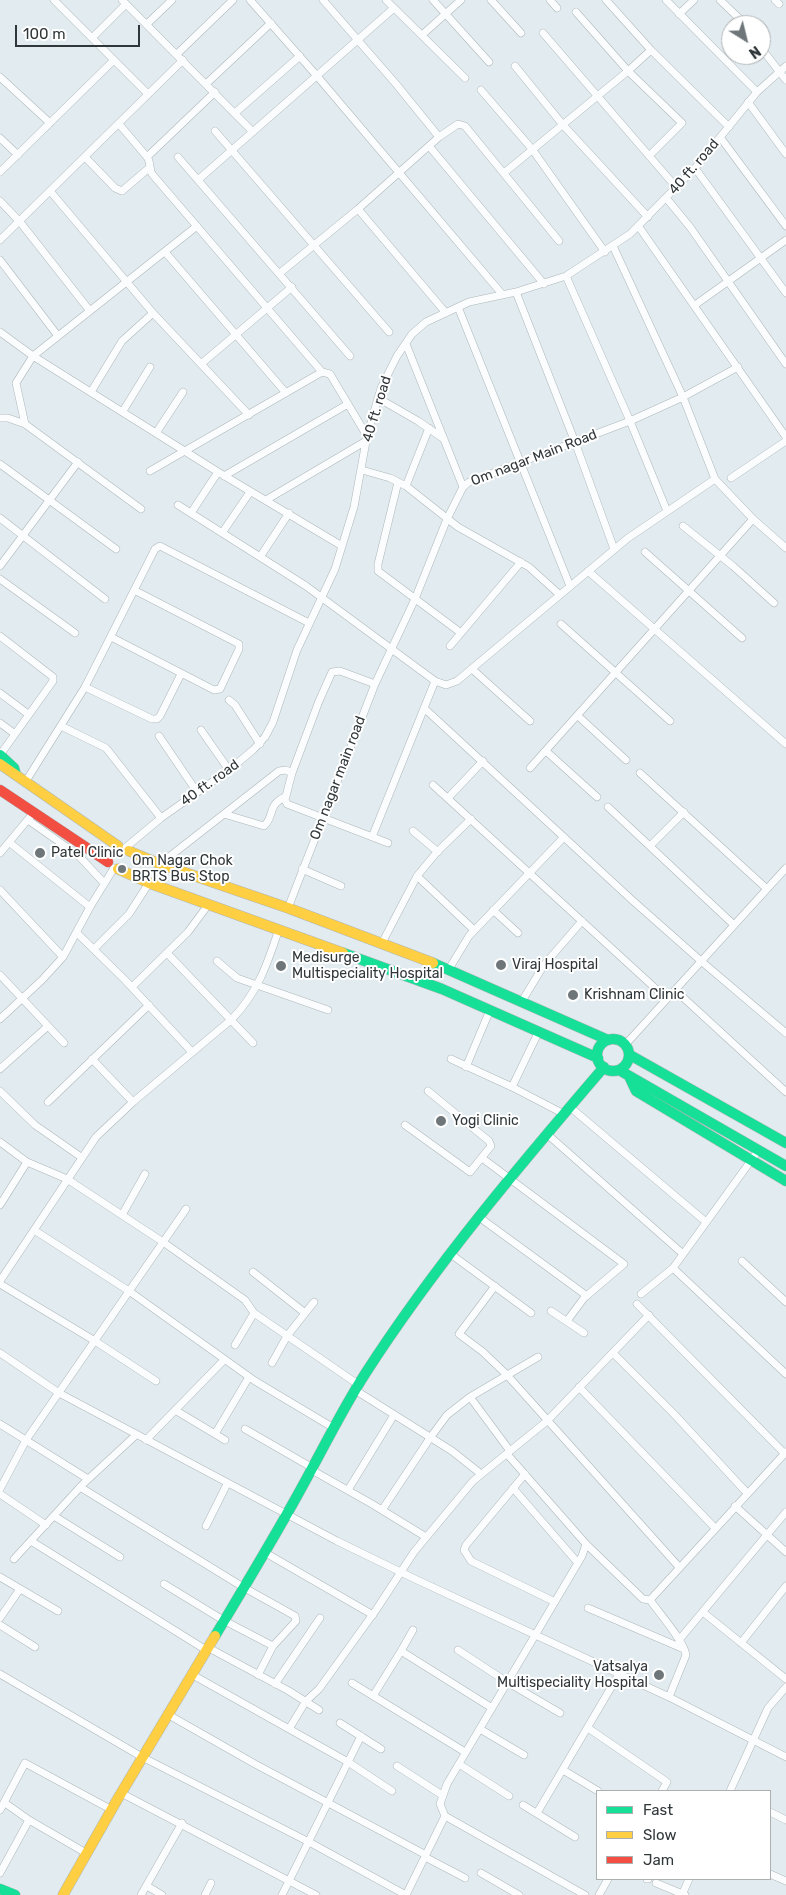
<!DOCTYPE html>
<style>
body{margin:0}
#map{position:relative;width:786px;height:1895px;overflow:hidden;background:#e2ecf0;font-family:Rubik,sans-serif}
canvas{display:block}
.legend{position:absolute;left:596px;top:1790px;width:175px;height:90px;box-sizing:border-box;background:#fff;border:1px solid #acafb0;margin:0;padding:6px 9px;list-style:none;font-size:15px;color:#30373a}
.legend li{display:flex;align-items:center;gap:10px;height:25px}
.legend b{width:25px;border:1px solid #acafb0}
.north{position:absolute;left:721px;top:15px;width:50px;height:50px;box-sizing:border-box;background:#fff;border:1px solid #acafb0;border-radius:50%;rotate:144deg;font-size:14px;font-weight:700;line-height:20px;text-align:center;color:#30373a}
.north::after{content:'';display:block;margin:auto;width:18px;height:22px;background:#6e767a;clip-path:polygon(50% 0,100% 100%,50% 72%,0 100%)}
.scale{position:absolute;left:15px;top:25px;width:125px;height:22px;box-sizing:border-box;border:2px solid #30373a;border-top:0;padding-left:6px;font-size:15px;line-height:18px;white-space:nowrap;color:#30373a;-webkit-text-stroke:4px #fff;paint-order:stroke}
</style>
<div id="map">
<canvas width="786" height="1895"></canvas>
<ul class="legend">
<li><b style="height:6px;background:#16e098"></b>Fast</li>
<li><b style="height:6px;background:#ffcf43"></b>Slow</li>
<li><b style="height:6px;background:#f24e42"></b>Jam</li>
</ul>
<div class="north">N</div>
<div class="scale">100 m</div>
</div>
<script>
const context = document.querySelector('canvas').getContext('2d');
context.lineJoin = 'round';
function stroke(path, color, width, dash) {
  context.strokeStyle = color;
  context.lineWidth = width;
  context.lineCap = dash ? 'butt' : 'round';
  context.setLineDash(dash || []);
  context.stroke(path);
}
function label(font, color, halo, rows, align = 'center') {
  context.font = font + ' Rubik,sans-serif';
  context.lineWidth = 4;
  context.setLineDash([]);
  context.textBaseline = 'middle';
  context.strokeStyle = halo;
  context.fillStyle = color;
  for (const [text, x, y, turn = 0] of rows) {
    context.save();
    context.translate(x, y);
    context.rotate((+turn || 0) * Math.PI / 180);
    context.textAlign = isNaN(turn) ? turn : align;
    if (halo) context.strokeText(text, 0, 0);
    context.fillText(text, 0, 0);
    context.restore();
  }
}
const street = new Path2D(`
 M 54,0 L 148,94
 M 122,0 L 253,132
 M 250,0 L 317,76 L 502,294
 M 323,0 L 396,84 L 439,137
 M 386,0 L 465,78
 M 433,0 L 489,62
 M 491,0 L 521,33
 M 550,0 L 557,8
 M 606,0 L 651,50 L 729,127
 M 666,0 L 757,92
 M 720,0 L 746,25
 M 775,0 L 779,4
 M 576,12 L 628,71 L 682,123 L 649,156
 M 679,14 L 694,0
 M 147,24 L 172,0
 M 543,33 L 676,187
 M 422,35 L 461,0
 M 92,38 L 126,4
 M 761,48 L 786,80
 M 177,54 L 233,0
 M 515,66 L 563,125 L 648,217
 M 0,77 L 50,123
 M 206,84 L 271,23
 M 481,90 L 532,149 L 605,252
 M 748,102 L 786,154
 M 235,113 L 300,56
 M 119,124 L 147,157 C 151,162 149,168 152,174 L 322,372
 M 215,131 L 389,332
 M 720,137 L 786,226
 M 0,138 L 18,155
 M 429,146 L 544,284
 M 85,157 L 115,188 L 122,191 L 149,168
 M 147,157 L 215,92
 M 178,157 L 350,356
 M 695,168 L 786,293
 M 0,172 L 114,60
 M 504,173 L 628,71 L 651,50
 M 199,179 L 394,8
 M 50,191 L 153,313 L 201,364 L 292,287
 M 667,199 L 690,227 L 786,364
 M 0,201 L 20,222 L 90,311
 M 358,209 L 446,313
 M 639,227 L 786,437
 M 0,240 L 183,60
 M 613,246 L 683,397 L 715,479 L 753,519 L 786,548
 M 165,252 L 286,393
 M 0,260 L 58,336
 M 280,273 L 358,209 L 439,137 L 458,124 L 465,126 L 559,241
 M 566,276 L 630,421 L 667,511
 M 516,292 L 575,442 L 614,549
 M 695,305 L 786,240
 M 458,307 L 570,586
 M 0,332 L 33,356 L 218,472 L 342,546
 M 406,344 L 463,487
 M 201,364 L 249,415
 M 91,392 L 122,341 L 153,313
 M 378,398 L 418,421 L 444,439
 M 123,411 L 150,367
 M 0,418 L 8,418 L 25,424 L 141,509
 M 25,424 L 16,383 L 33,356 L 197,226
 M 156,433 L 183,392
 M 0,464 L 116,549
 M 362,470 L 390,478 L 406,486 L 458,527 L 529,567 L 560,595
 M 150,471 L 322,372 L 330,374 L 367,436
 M 224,476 L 348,404
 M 731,478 L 786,441
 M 398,482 L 378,564 L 378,571 L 461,633
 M 406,486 L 429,428
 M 266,500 L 366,441
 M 178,505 L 306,586 L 435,681 L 446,685 L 457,681 L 628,538 L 715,479
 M 191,513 L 218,472
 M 0,518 L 105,599
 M 683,526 L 733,566 L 774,603
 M 222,533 L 250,492
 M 645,552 L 742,638
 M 260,557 L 289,513
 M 0,566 L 78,462
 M 588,571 L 786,744
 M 0,579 L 75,633
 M 561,624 L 670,721
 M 0,636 L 53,677 L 53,681 L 0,755
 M 111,637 L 214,690 L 220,689 L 239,649 L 239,644 L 134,590
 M 450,646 L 521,562
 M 472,669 L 530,721
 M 375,684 L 340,671 L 332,672 L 319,701 L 292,773 L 285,800 L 287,804 L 388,843
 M 85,687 L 152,719 L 157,719 L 160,716 L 181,674
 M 0,693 L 28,714
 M 229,700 L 235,705 L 260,744
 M 424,708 L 632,900 L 701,961 L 786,1033
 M 578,716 L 626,760
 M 0,723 L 15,734
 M 61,726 L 106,748 L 161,818
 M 201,730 L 229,770
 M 159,736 L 197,792
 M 546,751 L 597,797
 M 530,768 L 753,519
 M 640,773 L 767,889
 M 26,781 L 85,687 L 155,549 L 160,546 L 309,623
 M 433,785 L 667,999
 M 448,798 L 483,761
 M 608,807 L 734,925
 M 224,814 L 264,826 C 275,816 267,805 285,797
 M 28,820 L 78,855 L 104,883
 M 413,831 L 438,852
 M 372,837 L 435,681
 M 10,843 L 90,907
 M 650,846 L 684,812
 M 125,848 L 161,818 L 229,770 L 253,750 L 265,737 L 273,722 L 297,650 L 335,569 L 354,507 L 367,436 L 381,388 L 397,356 L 412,334 L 426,322 L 469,302 L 516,292 L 566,276 L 630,234 L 695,168 L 757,92 L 786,66
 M 0,853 L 30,817
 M 160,864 L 279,771 L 286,770 L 292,773
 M 302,869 L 341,886
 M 417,876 L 474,930
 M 0,890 L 63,957
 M 288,908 L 375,684 L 415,599 L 447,519 L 463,487 L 469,482 L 630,421 L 683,397 L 738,367
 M 493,910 L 518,933
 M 77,933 L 125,980 L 192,1052
 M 382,943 L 417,876 L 437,852 L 471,819
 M 94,949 L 129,914 L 149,883
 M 167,953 L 253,1043
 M 217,961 L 237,978 L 328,1010
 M 449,969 L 469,936 L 564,837
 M 0,975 L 64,1043
 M 132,987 L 188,932 L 208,905
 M 675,990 L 786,1092
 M 522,1001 L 544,965 L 582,921
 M 0,1019 L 42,980 L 63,957 L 90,907 L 114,868
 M 625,1045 L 786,868
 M 92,1059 L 133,1102
 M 451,1059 L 512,1087 L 538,1033
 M 466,1067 L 490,1010
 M 0,1069 L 48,1026
 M 512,1087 L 564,1114
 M 0,1091 L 35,1125 L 81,1157
 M 48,1102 L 149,1005
 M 570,1107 L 706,1222
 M 405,1125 L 470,1172 L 491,1146 L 489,1141 L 428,1091
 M 547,1134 L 683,1254
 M 0,1142 L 27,1162 L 67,1179 L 163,1242 L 245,1300 L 254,1313 L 359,1385
 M 482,1158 L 624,1264 L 584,1298 L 567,1321
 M 0,1205 L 27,1162
 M 122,1215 L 145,1174
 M 479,1217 L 587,1296
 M 34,1230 L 129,1291 L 255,1381 L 332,1427
 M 452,1255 L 531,1313
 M 742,1261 L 786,1302
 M 673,1268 L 786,1374
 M 253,1272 L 305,1313
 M 0,1281 L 96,1137 L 133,1102 L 232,1019 C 258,992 267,965 279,929
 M 0,1284 L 95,1341 L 156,1381
 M 495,1286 L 459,1334 L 483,1352 L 507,1375 L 679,1567
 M 641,1294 L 673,1268 L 758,1151
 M 637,1304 L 784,1453
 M 551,1311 L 584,1333
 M 235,1345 L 254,1313
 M 0,1353 L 59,1393 L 337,1541 L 415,1579 L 669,1697 L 786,1757
 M 613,1353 L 674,1414 L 747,1493
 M 272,1363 L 287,1336 L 314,1302
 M 579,1387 L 715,1528
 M 355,1390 L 452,1451 L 481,1474
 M 470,1397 L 510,1451
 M 175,1410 L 225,1440
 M 0,1424 L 88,1479
 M 245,1429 L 311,1467
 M 215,1434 L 249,1377
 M 146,1440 L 224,1360
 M 507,1454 L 586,1544 L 643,1599 L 650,1600 C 659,1613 684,1641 686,1655 L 669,1697
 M 310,1469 L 372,1504 L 426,1537
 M 525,1474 L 466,1545 L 464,1550 L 471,1561 L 555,1602
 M 80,1487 L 243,1587 L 295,1616 L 296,1621 L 273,1646 L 258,1675
 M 513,1488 L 578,1563
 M 0,1489 L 26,1440 L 186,1209
 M 348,1490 L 394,1415
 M 0,1494 L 46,1525
 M 735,1506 L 786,1552
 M 382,1510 L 430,1438 L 447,1415 L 470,1397 L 538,1357
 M 54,1516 L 120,1557
 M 206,1526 L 227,1484
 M 31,1541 L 206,1650
 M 264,1552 L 373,1615
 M 14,1559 L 83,1484 L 136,1435
 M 0,1577 L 58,1611
 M 164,1584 L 223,1620 L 273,1646
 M 650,1600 L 786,1452
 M 588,1608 L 684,1649
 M 704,1613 L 786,1679
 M 0,1618 L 20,1589
 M 0,1625 L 35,1647
 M 679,1640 L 786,1512
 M 741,1643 L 786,1586
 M 207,1647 L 289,1691 L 319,1710
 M 458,1650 L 507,1682 L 560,1713
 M 401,1651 L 413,1630
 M 0,1674 L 142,1757 L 309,1842 L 406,1895
 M 191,1674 L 348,1762 L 392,1791
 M 352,1683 L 465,1752
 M 275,1684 L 320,1618
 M 373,1696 L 401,1651 L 492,1708
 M 167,1714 L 255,1764 L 426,1855
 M 340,1723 L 381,1749
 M 588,1728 L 667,1782 L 662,1791
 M 289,1729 L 306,1701 L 319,1689 L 376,1610 L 414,1552 L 473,1481 L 547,1421 L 649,1315
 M 480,1729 L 524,1755
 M 459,1764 L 509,1796
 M 397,1766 L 442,1795
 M 563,1770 L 598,1791
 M 730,1791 L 768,1708 L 786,1687
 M 121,1793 L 316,1895
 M 5,1803 L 29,1820 L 86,1853
 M 523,1805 L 575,1837
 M 0,1810 L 25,1763 L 112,1810
 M 770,1812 L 786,1820
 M 537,1813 L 619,1674
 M 425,1857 L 465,1878
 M 0,1873 L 29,1820
 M 481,1873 L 519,1895
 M 770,1874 L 786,1881
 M 647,1879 L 648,1879
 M 656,1883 L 685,1895
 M 147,1886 L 162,1895
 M 141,1895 L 182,1823
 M 205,1895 L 211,1883
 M 282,1895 L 361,1736
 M 406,1895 L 445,1816
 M 585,1895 L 445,1816 L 440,1804 L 447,1784 L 582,1556 L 586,1544
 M 599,1895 L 608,1879
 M 682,1895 L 689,1879`);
const fast = new Path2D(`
 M 0,755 L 14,768 L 16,775
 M 343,953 L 442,989 L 598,1058
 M 433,963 L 608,1040
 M597 1055a16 16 0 1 1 32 0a16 16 0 1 1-32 0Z
 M 630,1055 L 786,1143
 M 619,1070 L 786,1166
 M 629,1076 L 636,1091 L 786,1181
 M 215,1636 C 243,1589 271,1543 297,1496 C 320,1455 340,1413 365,1374 C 435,1265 520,1165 604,1067
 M 0,1889 L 15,1895`);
const slow = new Path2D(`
 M 0,764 L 118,846
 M 129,851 L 160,864 L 288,908 L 433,963
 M 118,869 L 149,883 L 343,953
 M 63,1895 L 117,1800 L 215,1636`);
const jam = new Path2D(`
 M 0,790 L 108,862`);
const markers = [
 [40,853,6,"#6e767a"],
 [122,869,5,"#6e767a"],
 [501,965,6,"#6e767a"],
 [281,966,6,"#6e767a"],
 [573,995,6,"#6e767a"],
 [441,1121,6,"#6e767a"],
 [659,1675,6,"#6e767a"]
];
const streetNames = [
 ["40 ft. road",694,167,-49],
 ["40 ft. road",377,409,-73],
 ["Om nagar Main Road",534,458,-21],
 ["Om nagar main road",338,778,-69],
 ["40 ft. road",210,783,-36]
];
const poiNames = [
 ["Patel Clinic",51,853],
 ["Om Nagar Chok",132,861],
 ["BRTS Bus Stop",132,877],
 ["Medisurge",292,958],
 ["Multispeciality Hospital",292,974],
 ["Viraj Hospital",512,965],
 ["Krishnam Clinic",584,995],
 ["Yogi Clinic",452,1121],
 ["Vatsalya",648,1667,"right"],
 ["Multispeciality Hospital",648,1683,"right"]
];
stroke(street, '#aeb6b8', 8);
stroke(fast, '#aeb6b8', 11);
stroke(slow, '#aeb6b8', 11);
stroke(jam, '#aeb6b8', 11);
stroke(street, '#fbfcfd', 7);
stroke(fast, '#16e098', 10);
stroke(slow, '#ffcf43', 10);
stroke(jam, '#f24e42', 10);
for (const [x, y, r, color] of markers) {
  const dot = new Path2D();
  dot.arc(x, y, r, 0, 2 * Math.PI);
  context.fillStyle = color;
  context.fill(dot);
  stroke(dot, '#fff', 2);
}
label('14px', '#30373a', '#fff', streetNames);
label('14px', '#30373a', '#fff', poiNames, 'left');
</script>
